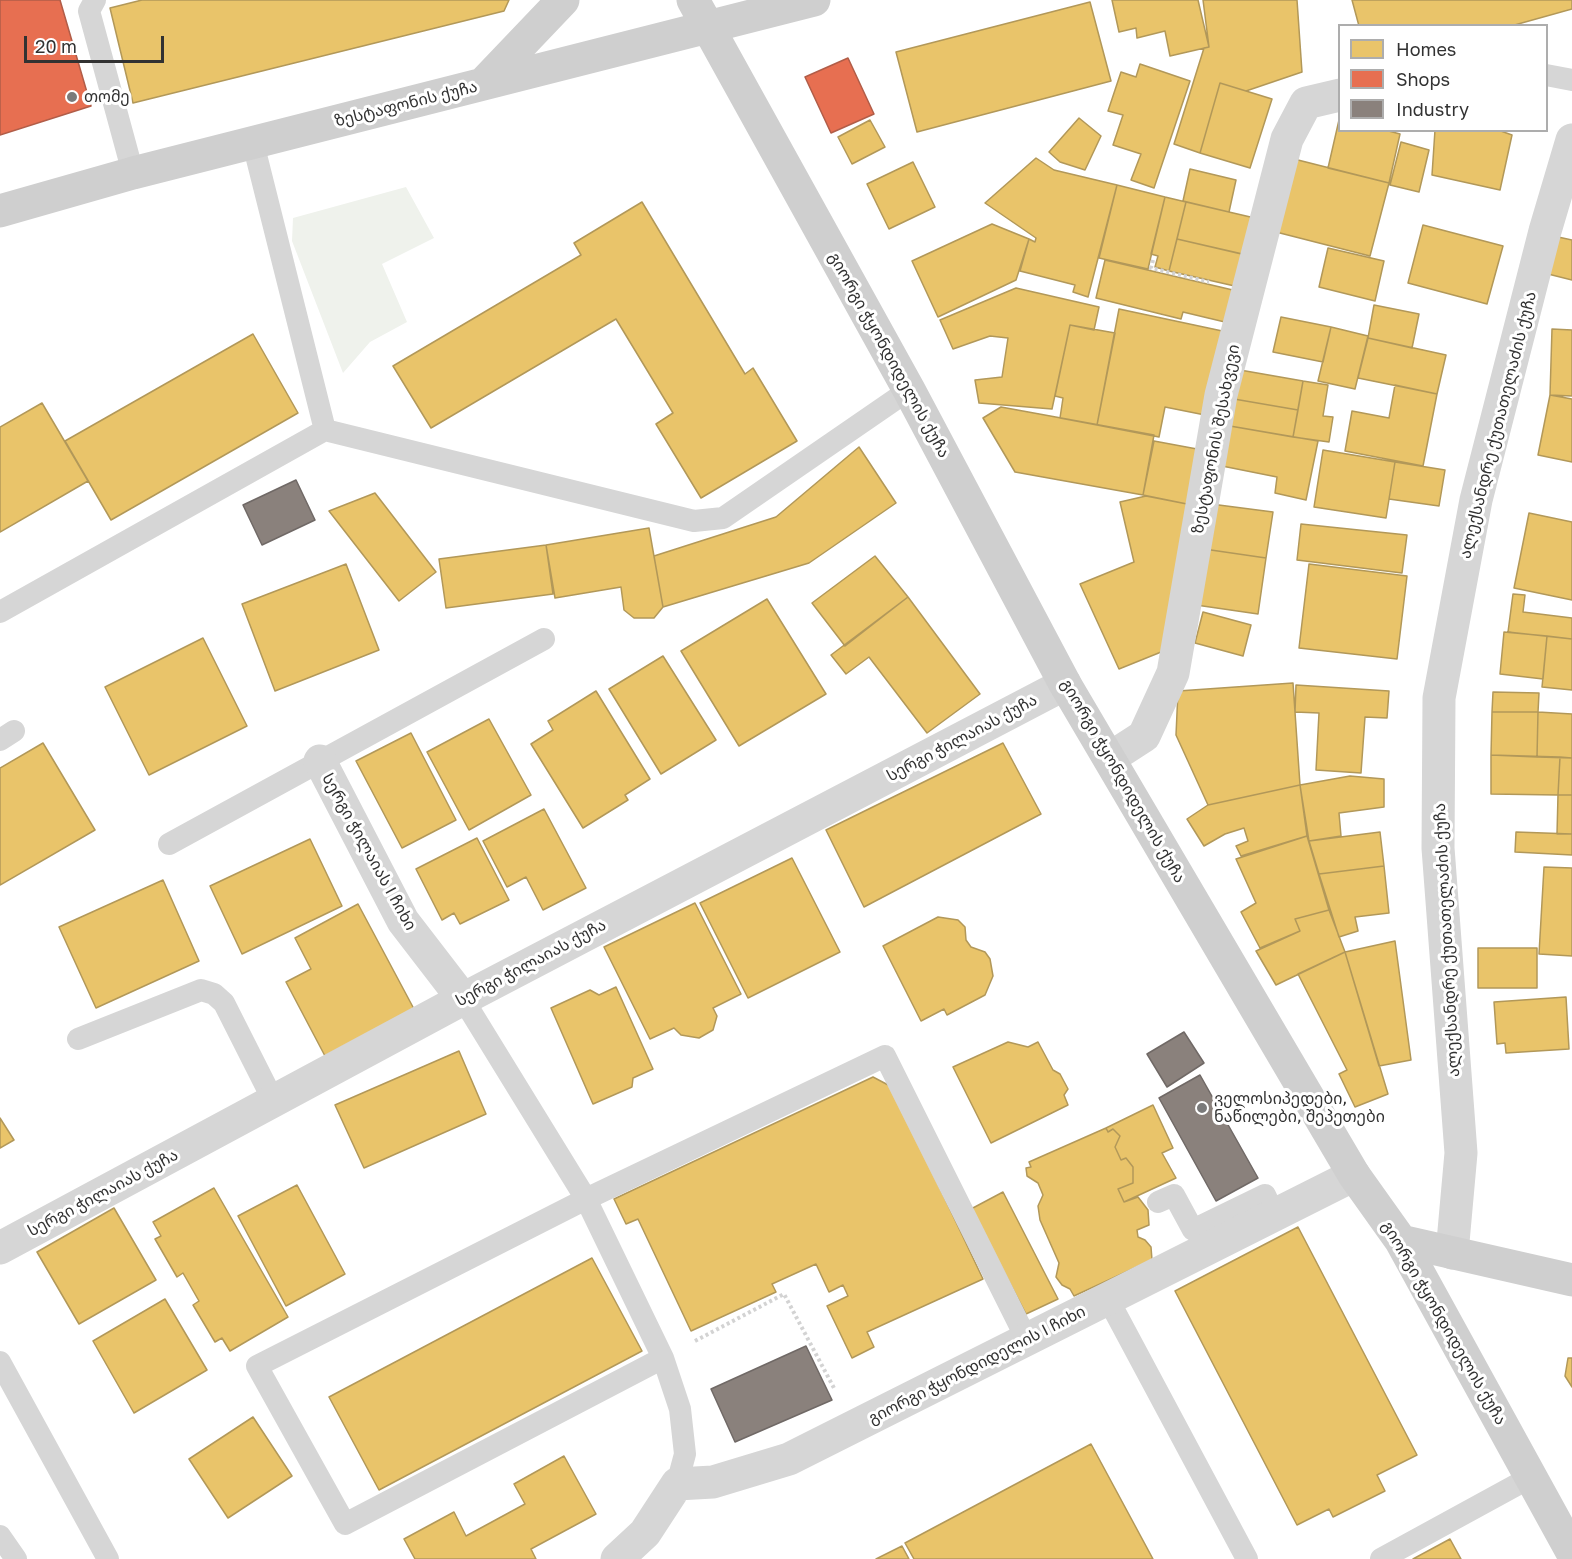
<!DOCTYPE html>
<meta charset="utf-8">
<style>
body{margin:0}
#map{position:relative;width:1572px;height:1559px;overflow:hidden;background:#fff;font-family:"Golos Text",sans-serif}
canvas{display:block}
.legend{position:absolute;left:1338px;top:24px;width:210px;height:108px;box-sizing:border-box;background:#fff;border:2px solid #adadad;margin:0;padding:8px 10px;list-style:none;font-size:18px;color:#323232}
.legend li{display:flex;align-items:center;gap:12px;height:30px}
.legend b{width:30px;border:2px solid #adadad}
.scale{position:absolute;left:24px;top:36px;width:140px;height:27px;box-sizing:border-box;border:3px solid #323232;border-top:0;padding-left:8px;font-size:18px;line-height:21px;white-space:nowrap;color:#323232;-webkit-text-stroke:4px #fff;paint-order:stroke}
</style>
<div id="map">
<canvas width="1572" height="1559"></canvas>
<ul class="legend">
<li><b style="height:16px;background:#e9c46a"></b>Homes</li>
<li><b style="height:16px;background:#e76f51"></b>Shops</li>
<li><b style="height:16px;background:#8a817c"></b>Industry</li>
</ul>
<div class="scale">20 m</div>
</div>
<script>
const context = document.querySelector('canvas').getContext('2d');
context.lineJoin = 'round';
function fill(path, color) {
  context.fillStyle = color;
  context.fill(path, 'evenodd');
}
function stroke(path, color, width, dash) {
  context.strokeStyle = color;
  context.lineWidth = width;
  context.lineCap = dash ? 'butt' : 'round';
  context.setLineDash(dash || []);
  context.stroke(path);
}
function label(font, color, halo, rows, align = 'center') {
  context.font = font + ' "Golos Text","Noto Sans Georgian",sans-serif';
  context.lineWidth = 6;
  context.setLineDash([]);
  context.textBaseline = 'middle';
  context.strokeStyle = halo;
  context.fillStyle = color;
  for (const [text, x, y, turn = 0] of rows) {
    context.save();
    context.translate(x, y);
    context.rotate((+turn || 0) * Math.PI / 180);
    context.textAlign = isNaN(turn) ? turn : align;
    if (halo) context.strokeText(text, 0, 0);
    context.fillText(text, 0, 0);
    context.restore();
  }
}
const green = new Path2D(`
 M 406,187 L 434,238 L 382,264 L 407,322 L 370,342 L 343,373 L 292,241 L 293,218 Z`);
const homes = new Path2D(`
 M 142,0 L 509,0 L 504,11 L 133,103 L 110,8 Z
 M 1112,0 L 1198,0 L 1209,47 L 1170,56 L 1165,31 L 1137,38 L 1136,28 L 1119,32 Z
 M 1203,0 L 1297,0 L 1302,72 L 1246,91 L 1220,83 L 1200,153 L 1174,144 L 1204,48 L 1209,47 Z
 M 1352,0 L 1572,0 L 1572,9 L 1511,26 L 1359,26 Z
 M 1090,2 L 1111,81 L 917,132 L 896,52 Z
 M 1140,64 L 1190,81 L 1154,188 L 1131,180 L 1141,154 L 1113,145 L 1123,115 L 1108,111 L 1121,72 L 1136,77 Z
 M 1220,83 L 1272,99 L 1250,168 L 1200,153 Z
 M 1079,118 L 1101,136 L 1085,170 L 1060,162 L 1049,152 Z
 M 870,120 L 885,147 L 852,164 L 838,137 Z
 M 1339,120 L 1340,130 L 1385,130 L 1400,134 L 1389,183 L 1328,168 Z
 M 1435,130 L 1498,130 L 1512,135 L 1500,190 L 1432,175 Z
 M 1401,142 L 1429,150 L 1419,192 L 1390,185 Z
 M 1036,158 L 1054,170 L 1117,185 L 1088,297 L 1073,292 L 1075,285 L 1020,271 L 1029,239 L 1035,242 L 1036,238 L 985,203 Z
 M 1294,159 L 1389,183 L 1370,256 L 1276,232 Z
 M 913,162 L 935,207 L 889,229 L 867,184 Z
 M 1190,169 L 1236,180 L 1229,212 L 1183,201 Z
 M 1117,185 L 1165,197 L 1148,269 L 1099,258 Z
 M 1165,197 L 1186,202 L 1169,271 L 1155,267 L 1158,256 L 1151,254 Z
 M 642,202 L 745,374 L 753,368 L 797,441 L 701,498 L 656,424 L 673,413 L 616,319 L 431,428 L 393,366 L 581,255 L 574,243 Z
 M 1186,202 L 1259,219 L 1250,256 L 1177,239 Z
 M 992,224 L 1029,239 L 1016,280 L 938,317 L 912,261 Z
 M 1423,225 L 1503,246 L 1487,304 L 1408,283 Z
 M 1549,235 L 1572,240 L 1572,280 L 1540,272 Z
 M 1177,239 L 1247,255 L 1239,287 L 1169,271 Z
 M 1328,248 L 1384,261 L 1375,301 L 1319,287 Z
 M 1105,260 L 1237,291 L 1229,323 L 1183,312 L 1181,319 L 1096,298 Z
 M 1016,288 L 1099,307 L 1094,330 L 1070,325 L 1052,409 L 979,403 L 975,380 L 1002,377 L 1008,338 L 990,336 L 953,349 L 940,320 Z
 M 1374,305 L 1419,314 L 1412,348 L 1368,338 Z
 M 1119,309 L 1227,332 L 1210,416 L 1165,407 L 1159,437 L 1097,425 Z
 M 1281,317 L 1331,327 L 1323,362 L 1273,352 Z
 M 1070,325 L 1115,333 L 1097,425 L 1060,418 L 1063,398 L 1055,396 Z
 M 1331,327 L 1368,336 L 1355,389 L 1318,381 Z
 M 1552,329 L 1572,330 L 1572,396 L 1550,395 Z
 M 253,334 L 298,413 L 111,520 L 65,441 Z
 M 1368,338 L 1446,355 L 1437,394 L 1358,378 Z
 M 1240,370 L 1303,381 L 1298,410 L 1234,399 Z
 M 1303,381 L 1328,385 L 1323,416 L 1333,417 L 1329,442 L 1293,437 Z
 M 1395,385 L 1437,394 L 1423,466 L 1345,451 L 1352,411 L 1389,418 Z
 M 1550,395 L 1572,399 L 1572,462 L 1538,455 Z
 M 1234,399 L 1298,410 L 1293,437 L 1230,426 Z
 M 42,403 L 88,481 L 0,532 L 0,427 Z
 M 1001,407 L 1154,435 L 1143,495 L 1015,472 L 983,418 Z
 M 1230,426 L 1318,441 L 1306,500 L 1275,493 L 1277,477 L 1222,466 Z
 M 1154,441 L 1197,449 L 1187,504 L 1143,495 Z
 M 859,447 L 896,503 L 809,563 L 663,607 L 654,556 L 776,517 Z
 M 1323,450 L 1395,462 L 1386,518 L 1314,507 Z
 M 1395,462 L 1445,470 L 1439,506 L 1389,499 Z
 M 375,493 L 436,572 L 399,601 L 329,511 Z
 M 1146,496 L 1187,504 L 1171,648 L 1119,669 L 1080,584 L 1134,562 L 1120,502 Z
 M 1211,504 L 1273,512 L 1266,558 L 1204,549 Z
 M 1529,513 L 1572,522 L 1572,600 L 1514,588 Z
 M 1301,524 L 1407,535 L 1402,573 L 1297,560 Z
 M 649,528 L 663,607 L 654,618 L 634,618 L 624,610 L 621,587 L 555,598 L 546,545 Z
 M 546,545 L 553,594 L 446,608 L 439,559 Z
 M 1204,549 L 1266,558 L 1258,614 L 1196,605 Z
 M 875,556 L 908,597 L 845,646 L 812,603 Z
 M 346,564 L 379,650 L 275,691 L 242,604 Z
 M 1309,564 L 1407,576 L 1397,659 L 1299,648 Z
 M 1513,594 L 1525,595 L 1523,612 L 1572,618 L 1572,639 L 1508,632 Z
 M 908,597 L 980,694 L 927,733 L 869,657 L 846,674 L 831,655 Z
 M 767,599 L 826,694 L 739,746 L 681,651 Z
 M 1203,612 L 1251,625 L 1243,656 L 1195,643 Z
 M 1504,632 L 1547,636 L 1543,679 L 1500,674 Z
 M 1547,636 L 1572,639 L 1572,690 L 1542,687 Z
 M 203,638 L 247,726 L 149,775 L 105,687 Z
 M 663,656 L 716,740 L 661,774 L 609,689 Z
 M 1293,683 L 1300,785 L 1208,805 L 1176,735 L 1178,691 Z
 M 1296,685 L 1389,691 L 1387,718 L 1365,717 L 1361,773 L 1316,770 L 1319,713 L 1295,712 Z
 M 596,691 L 650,779 L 625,795 L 628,800 L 583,828 L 531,744 L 553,730 L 548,721 Z
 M 1493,692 L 1539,693 L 1538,712 L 1492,712 Z
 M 1492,712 L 1538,712 L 1537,757 L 1491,755 Z
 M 1538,712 L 1572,714 L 1572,758 L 1537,757 Z
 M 489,719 L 531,795 L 469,830 L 427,752 Z
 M 411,733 L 456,820 L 402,848 L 356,761 Z
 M 43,743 L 95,830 L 0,885 L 0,768 Z
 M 1003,743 L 1041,814 L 864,907 L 826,830 Z
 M 1491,755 L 1560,757 L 1558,795 L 1491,794 Z
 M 1560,757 L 1572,758 L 1572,795 L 1558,795 Z
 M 1350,776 L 1384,779 L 1384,807 L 1339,813 L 1341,836 L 1309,841 L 1300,785 Z
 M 1300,785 L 1307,836 L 1241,856 L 1236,846 L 1248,841 L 1244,828 L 1225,834 L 1204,846 L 1187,819 L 1208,805 Z
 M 1558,795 L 1572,795 L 1572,834 L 1557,834 Z
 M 544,809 L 586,888 L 543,910 L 526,877 L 507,887 L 483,841 Z
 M 1380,832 L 1384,866 L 1319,874 L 1309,841 Z
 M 1516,832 L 1572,834 L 1572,855 L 1515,852 Z
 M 1307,836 L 1329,910 L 1295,919 L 1300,931 L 1260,948 L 1241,912 L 1256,903 L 1236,859 Z
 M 477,838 L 509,900 L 460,924 L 454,913 L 442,920 L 416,869 Z
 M 310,839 L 342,906 L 242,954 L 210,886 Z
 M 792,858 L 840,952 L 748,998 L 700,903 Z
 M 1384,866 L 1389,913 L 1355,917 L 1358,931 L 1339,937 L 1319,874 Z
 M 1544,867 L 1572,868 L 1572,956 L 1539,954 Z
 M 163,880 L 199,961 L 96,1008 L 59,927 Z
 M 695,903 L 741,994 L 713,1008 L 717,1016 L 713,1030 L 699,1038 L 681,1035 L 674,1028 L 650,1039 L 604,947 Z
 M 358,904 L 414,1009 L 325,1056 L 286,982 L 311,969 L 295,938 Z
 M 1329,910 L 1345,952 L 1276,985 L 1256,951 L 1300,931 L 1295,919 Z
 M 938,917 L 958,920 L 965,927 L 966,940 L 971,947 L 985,952 L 990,959 L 993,976 L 985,995 L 947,1015 L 944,1009 L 921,1021 L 883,946 Z
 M 1395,941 L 1411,1060 L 1379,1066 L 1345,952 Z
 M 1478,948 L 1537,948 L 1537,988 L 1478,988 Z
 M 1345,952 L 1388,1094 L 1355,1107 L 1339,1074 L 1347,1070 L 1298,974 Z
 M 616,987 L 653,1069 L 633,1078 L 632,1087 L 593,1104 L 551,1008 L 590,990 L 599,995 Z
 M 1566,997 L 1569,1049 L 1506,1053 L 1505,1043 L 1497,1044 L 1494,1002 Z
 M 1008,1042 L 1028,1047 L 1038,1042 L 1053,1070 L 1060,1074 L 1068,1089 L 1064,1095 L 1068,1105 L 991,1143 L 953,1067 Z
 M 459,1051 L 486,1114 L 364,1168 L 335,1105 Z
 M 873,1077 L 892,1087 L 983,1279 L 867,1332 L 874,1347 L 852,1358 L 827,1306 L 848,1296 L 843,1285 L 829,1292 L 816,1264 L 772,1284 L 776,1292 L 691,1331 L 638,1219 L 626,1224 L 614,1199 Z
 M 1153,1105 L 1173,1148 L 1162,1153 L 1176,1178 L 1124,1202 L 1118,1189 L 1133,1183 L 1133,1167 L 1126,1158 L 1121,1160 L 1115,1147 L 1120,1136 L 1113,1129 L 1108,1132 L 1106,1128 Z
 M 0,1118 L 14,1140 L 0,1148 Z
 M 1106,1128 L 1108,1132 L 1113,1129 L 1120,1136 L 1115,1147 L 1121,1160 L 1126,1158 L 1133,1167 L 1133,1183 L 1118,1189 L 1124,1202 L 1138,1197 L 1148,1210 L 1149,1225 L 1137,1230 L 1138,1237 L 1145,1240 L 1151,1247 L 1152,1260 L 1074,1296 L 1070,1289 L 1062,1285 L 1056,1277 L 1059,1263 L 1040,1220 L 1038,1206 L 1043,1195 L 1038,1183 L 1027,1176 L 1026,1168 L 1031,1167 L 1029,1162 Z
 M 297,1185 L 345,1274 L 286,1306 L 238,1216 Z
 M 214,1188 L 288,1317 L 230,1351 L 222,1338 L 215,1342 L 193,1305 L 199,1301 L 183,1273 L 177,1277 L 155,1239 L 161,1236 L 153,1222 Z
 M 1003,1192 L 1058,1299 L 1026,1314 L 971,1209 Z
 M 114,1208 L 156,1280 L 79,1324 L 37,1252 Z
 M 1298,1227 L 1417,1455 L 1377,1475 L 1385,1491 L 1333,1517 L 1329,1509 L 1297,1525 L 1175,1291 Z
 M 592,1258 L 642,1351 L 379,1490 L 329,1397 Z
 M 165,1299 L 207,1370 L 134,1413 L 93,1341 Z
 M 1568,1358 L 1572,1358 L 1572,1387 L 1565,1376 Z
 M 253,1417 L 292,1476 L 228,1518 L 189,1459 Z
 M 1091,1444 L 1153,1559 L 914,1559 L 905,1543 Z
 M 564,1456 L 596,1514 L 531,1549 L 536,1559 L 415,1559 L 404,1539 L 454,1512 L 466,1536 L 525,1504 L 514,1484 Z
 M 1450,1539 L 1461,1559 L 1413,1559 Z
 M 902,1546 L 909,1559 L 876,1559 Z`);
const shops = new Path2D(`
 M 0,0 L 60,0 L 91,106 L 0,135 Z
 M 848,58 L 874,114 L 831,133 L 805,77 Z`);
const industry = new Path2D(`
 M 296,480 L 315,520 L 262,545 L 243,505 Z
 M 1184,1032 L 1204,1063 L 1167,1087 L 1147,1054 Z
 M 1200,1075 L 1258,1178 L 1216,1201 L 1159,1098 Z
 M 806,1346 L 832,1400 L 735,1442 L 711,1389 Z`);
const path = new Path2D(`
 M 1153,260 L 1151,268 L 1209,282
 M 695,1341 L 784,1294 L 835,1390`);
const lane = new Path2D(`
 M 95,0 L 89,11 L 133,173
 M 1546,75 L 1572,80
 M 325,430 L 694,521 L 723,518 L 909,390
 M 0,612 L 325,430 L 253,143
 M 0,740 L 14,731
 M 169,844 L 544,639
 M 463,999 L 586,1199 L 663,1358 L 680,1409 L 685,1454 L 677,1484
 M 78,1039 L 201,990 L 214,994 L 224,1003 L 274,1102
 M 1158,1202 L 1174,1195 L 1193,1230 L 1265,1195 L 1275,1216
 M 1108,1299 L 1247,1559
 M 663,1358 L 345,1524 L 257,1366 L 586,1199 L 885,1056 L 1027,1340
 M 0,1362 L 108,1559
 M 0,1536 L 16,1559
 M 1381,1559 L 1531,1477`);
const street = new Path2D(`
 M 1110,758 L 1144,736 L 1173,673 L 1221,395 L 1287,139 L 1306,103 L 1340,95
 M 320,761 L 403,921 L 463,999
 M 0,1248 L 463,999 L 1065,684
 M 1452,1253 L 1461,1153 L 1438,848 L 1439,698 L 1476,500 L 1545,231 L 1572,140
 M 617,1559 L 645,1533 L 677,1484 L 713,1482 L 789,1459 L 1354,1175`);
const secondary = new Path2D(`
 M 693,0 L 909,390 L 1065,684 L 1354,1175 L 1401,1241 L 1572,1552
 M 483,84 L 563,0
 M 0,211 L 133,173 L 814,0
 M 1401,1241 L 1572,1280`);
const markers = [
 [72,97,6,"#7a7a7a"],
 [1202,1108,6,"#7a7a7a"]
];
const poiNames = [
 ["თომე",84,97],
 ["ველოსიპედები,",1214,1099],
 ["ნაწილები, შეპეთები",1214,1117]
];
const streetNames = [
 ["ზესტაფონის ქუჩა",406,104,-14],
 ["გიორგი ჭყონდიდელის ქუჩა",889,355,61],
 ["ალექსანდრე ქუთათელაძის ქუჩა",1498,425,-76],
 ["ზესტაფონის შესახვევი",1216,439,-79],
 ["სერგი ჭილაიას ქუჩა",962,738,-28],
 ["გიორგი ჭყონდიდელის ქუჩა",1123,781,60],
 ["სერგი ჭილაიას I ჩიხი",369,852,61],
 ["ალექსანდრე ქუთათელაძის ქუჩა",1447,940,-93],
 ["სერგი ჭილაიას ქუჩა",531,963,-28],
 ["სერგი ჭილაიას ქუჩა",103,1193,-28],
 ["გიორგი ჭყონდიდელის ქუჩა",1444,1323,60],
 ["გიორგი ჭყონდიდელის I ჩიხი",977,1365,-27]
];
fill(green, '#eff2ec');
fill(homes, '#e9c46a');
stroke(homes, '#b29859', 1.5);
fill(shops, '#e76f51');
stroke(shops, '#b15d48', 1.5);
fill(industry, '#8a817c');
stroke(industry, '#706966', 1.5);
stroke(path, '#d3d3d3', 4, [3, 3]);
stroke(lane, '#d6d6d6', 22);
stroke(street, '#d6d6d6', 33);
stroke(secondary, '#cfcfcf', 33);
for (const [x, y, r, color] of markers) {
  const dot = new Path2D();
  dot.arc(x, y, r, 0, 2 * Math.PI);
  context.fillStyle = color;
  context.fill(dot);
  stroke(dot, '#fff', 2);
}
label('16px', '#323232', '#fff', poiNames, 'left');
label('16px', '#323232', '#fff', streetNames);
</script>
